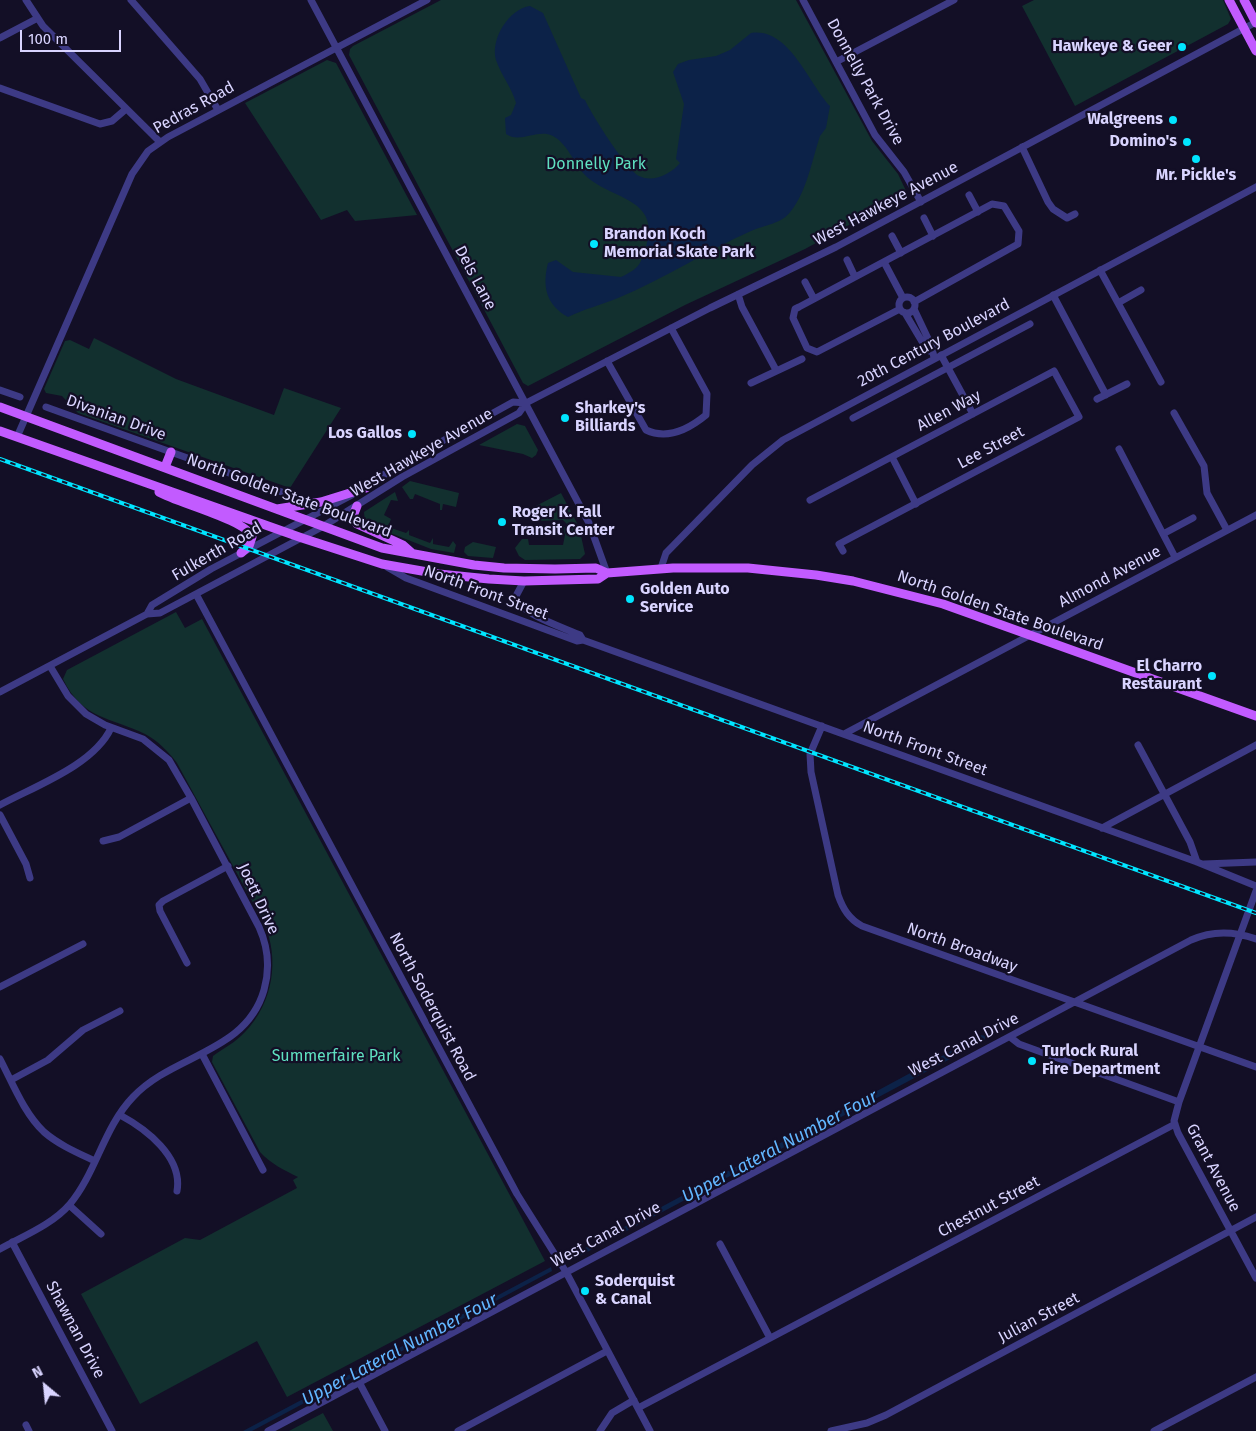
<!DOCTYPE html>
<style>
body{margin:0}
#map{position:relative;width:1256px;height:1431px;overflow:hidden;background:#130f26;font-family:"Fira Sans",sans-serif}
canvas{display:block}
.north{position:absolute;left:20px;top:1361px;width:50px;height:50px;-webkit-text-stroke:4px #130f26;paint-order:stroke;rotate:332deg;font-size:14px;font-weight:700;line-height:20px;text-align:center;color:#d9d4ff}
.north::after{content:'';display:block;margin:auto;width:18px;height:22px;background:#d9d4ff;clip-path:polygon(50% 0,100% 100%,50% 72%,0 100%)}
.scale{position:absolute;left:20px;top:30px;width:101px;height:22px;box-sizing:border-box;border:2px solid #d9d4ff;border-top:0;padding-left:6px;font-size:15px;line-height:18px;white-space:nowrap;color:#d9d4ff;-webkit-text-stroke:4px #130f26;paint-order:stroke}
</style>
<div id="map">
<canvas width="1256" height="1431"></canvas>
<div class="north">N</div>
<div class="scale">100 m</div>
</div>
<script>
const context = document.querySelector('canvas').getContext('2d');
context.lineJoin = 'round';
function fill(path, color) {
  context.fillStyle = color;
  context.fill(path, 'evenodd');
}
function stroke(path, color, width, dash) {
  context.strokeStyle = color;
  context.lineWidth = width;
  context.lineCap = dash ? 'butt' : 'round';
  context.setLineDash(dash || []);
  context.stroke(path);
}
function label(font, color, halo, rows, align = 'center') {
  context.font = font + ' "Fira Sans",sans-serif';
  context.lineWidth = 4.5;
  context.setLineDash([]);
  context.textBaseline = 'middle';
  context.strokeStyle = halo;
  context.fillStyle = color;
  for (const [text, x, y, turn = 0] of rows) {
    context.save();
    context.translate(x, y);
    context.rotate((+turn || 0) * Math.PI / 180);
    context.textAlign = isNaN(turn) ? turn : align;
    if (halo) context.strokeText(text, 0, 0);
    context.fillText(text, 0, 0);
    context.restore();
  }
}
const green = new Path2D(`
 M 441,0 L 796,0 L 872,141 L 898,174 L 907,193 L 805,249 L 685,305 L 528,386 L 523,383 L 349,55 L 350,49 L 353,46 Z
 M 1034,0 L 1223,0 L 1231,19 L 1228,24 L 1075,106 L 1022,6 Z
 M 327,60 L 336,63 L 417,215 L 355,221 L 347,210 L 321,220 L 245,103 Z
 M 94,338 L 176,379 L 274,415 L 284,388 L 341,408 L 290,488 L 78,413 L 62,396 L 46,393 L 44,389 L 65,341 L 70,340 L 89,349 Z
 M 517,424 L 525,426 L 538,450 L 536,455 L 532,458 L 523,454 L 479,445 Z
 M 410,481 L 459,493 L 456,507 L 443,504 L 442,510 L 440,510 L 440,504 L 415,494 L 413,499 L 410,499 L 402,487 Z
 M 395,492 L 398,501 L 391,500 L 384,515 L 391,519 L 388,527 L 406,533 L 409,530 L 409,535 L 430,543 L 433,538 L 433,544 L 449,547 L 453,541 L 456,545 L 454,553 L 431,549 L 365,523 L 364,512 Z
 M 561,493 L 578,525 L 568,525 L 563,520 L 537,521 L 528,510 Z
 M 563,527 L 579,527 L 585,554 L 580,559 L 525,560 L 519,556 L 515,548 L 522,539 L 528,539 L 529,545 L 563,545 L 565,535 Z
 M 473,542 L 496,547 L 493,558 L 468,556 L 464,552 L 465,547 Z
 M 176,612 L 185,628 L 202,619 L 545,1261 L 287,1397 L 257,1341 L 140,1404 L 81,1294 L 185,1238 L 200,1240 L 297,1188 L 293,1180 L 298,1177 C 284,1170 271,1164 260,1152 L 212,1062 L 213,1056 C 224,1048 236,1042 245,1032 C 273,1003 280,959 264,923 L 177,763 C 168,751 158,741 145,734 C 111,717 83,720 63,679 L 67,670 Z
 M 323,1413 L 333,1431 L 289,1431 Z`);
const water = new Path2D(`
 M 530,6 L 543,13 L 581,98 L 585,100 C 592,115 626,169 639,176 C 653,183 671,174 680,163 L 676,159 L 684,104 L 673,72 L 678,64 L 689,60 L 716,56 L 730,50 L 751,33 C 789,27 809,84 830,106 L 826,128 L 820,136 C 812,160 807,191 791,211 C 782,224 764,225 751,231 C 706,251 664,279 618,298 C 601,305 584,309 568,317 C 546,305 542,286 548,263 L 556,260 L 573,272 L 621,277 C 639,268 640,266 646,247 C 661,198 613,200 587,177 C 575,166 568,144 553,136 C 538,128 520,144 506,134 L 505,118 L 511,115 L 516,103 C 512,88 501,75 496,60 C 490,39 509,9 530,6 Z
 M 981,1035 L 986,1036 L 984,1041 L 574,1259 L 572,1255 Z
 M 551,1267 L 552,1271 L 252,1431 L 243,1431 Z`);
const minor = new Path2D(`
 M 26,0 L 43,26 L 160,142
 M 131,0 L 200,79 L 218,110
 M 311,0 L 589,523 L 607,573
 M 803,0 L 875,135 L 904,172 L 921,202
 M 0,38 L 36,19
 M 836,62 L 954,0
 M 0,88 L 100,124 L 112,121 L 126,109
 M 1022,147 L 1048,202 L 1053,209 L 1067,218 L 1075,214
 M 969,195 L 978,212
 M 924,218 L 933,236
 M 892,236 L 901,253
 M 847,260 L 855,277
 M 884,262 L 903,298
 M 1100,270 L 1161,382
 M 805,282 L 814,299
 M 738,294 L 742,307 L 776,370
 M 1053,295 L 1106,395
 M899 305a8 8 0 1 1 16 0a8 8 0 1 1-16 0Z
 M 1118,303 L 1141,290
 M 900,309 L 817,352 L 807,348 L 793,318 L 795,309 L 799,307 L 992,204 L 1004,206 L 1019,231 L 1018,244 L 914,302
 M 914,309 L 932,347 L 934,358
 M 905,313 L 927,350 L 932,352
 M 941,355 L 973,414
 M 607,361 L 646,430 C 667,440 689,429 706,415 L 707,394 L 671,328
 M 751,383 L 802,359
 M 0,390 L 20,397
 M 1097,399 L 1127,384
 M 46,407 L 290,495
 M 1174,413 L 1204,466 L 1207,493 L 1227,530
 M 853,418 L 1030,324
 M 17,437 L 132,174 L 148,151 L 168,137 L 427,0
 M 1119,449 L 1163,534
 M 892,457 L 916,504
 M 361,490 L 399,465 L 513,402 L 526,403 L 710,308 L 836,247 L 1256,22
 M 810,500 L 1054,371 L 1079,417 L 839,544 L 843,551
 M 1175,557 L 1163,534 L 1193,518
 M 387,567 L 406,578 L 577,641 L 583,640 L 1197,862 L 1256,886
 M 661,568 L 666,553 L 752,465 L 783,440 L 1256,187
 M 524,581 L 516,596 C 517,613 565,628 580,635 L 583,640
 M 196,594 L 517,1194 L 566,1272 L 650,1431
 M 147,614 L 152,605 L 211,569 L 352,495
 M 0,692 L 147,614 L 160,613 L 322,527 L 402,477 L 519,413 L 526,403
 M 822,726 L 810,754 L 811,772 L 838,895 C 843,909 849,919 862,926 L 1256,1067
 M 844,734 L 1256,515
 M 1138,745 L 1190,842 L 1197,862
 M 0,805 C 35,786 94,765 111,728
 M 0,815 L 26,864 L 30,878
 M 1102,828 L 1256,745
 M 103,841 L 119,837 L 191,798
 M 1204,864 L 1256,862
 M 1256,891 L 1179,1102 L 1174,1121 L 1178,1133 L 1256,1278
 M 187,963 L 160,911 L 159,905 L 163,901 L 228,866
 M 0,987 L 83,944
 M 1010,1037 L 1019,1044 L 1179,1102
 M 202,1054 L 263,1170
 M 0,1059 C 13,1084 24,1113 44,1132 C 59,1145 78,1153 95,1161
 M 11,1080 L 48,1060 L 83,1030 L 120,1011
 M 120,1115 C 146,1129 183,1157 177,1191
 M 69,1205 L 101,1234
 M 12,1242 L 112,1431
 M 720,1244 L 770,1338
 M 0,1249 C 23,1236 52,1225 70,1204 C 96,1173 104,1127 133,1097 C 173,1054 246,1053 264,990 C 270,969 268,947 259,927 L 191,798 L 169,760 L 143,739 L 105,725 L 86,714 L 68,696 L 50,666
 M 359,1382 L 385,1431
 M 638,1408 L 1175,1124
 M 26,1425 L 29,1431
 M 268,1431 L 1191,940 C 1213,930 1234,931 1256,939
 M 458,1431 L 607,1351
 M 600,1431 L 612,1413 L 634,1400
 M 831,1431 L 867,1423 L 886,1415 L 1256,1217
 M 1154,1431 L 1256,1377`);
const major = new Path2D(`
 M 1229,0 L 1256,51
 M 1244,0 L 1256,23
 M 0,407 L 382,548 L 474,565 L 504,568 L 555,569 L 596,568 L 607,573 L 673,568 L 748,568 L 816,575 L 853,581 L 943,604 L 1256,716
 M 0,431 L 302,538 L 382,564 L 439,574 L 489,579 L 524,581 L 598,579 L 607,573
 M 165,467 L 171,452
 M 159,492 C 178,503 247,520 252,537 L 249,546 L 241,553
 M 357,506 L 353,516 L 357,524 L 403,545 L 412,553
 M 277,509 L 321,502 L 366,488`);
const rail = new Path2D(`
 M 0,459 L 1256,913`);
const markers = [
 [1182,47,5,"#00e5ff"],
 [1173,120,5,"#00e5ff"],
 [1187,142,5,"#00e5ff"],
 [1196,159,5,"#00e5ff"],
 [594,244,5,"#00e5ff"],
 [565,418,5,"#00e5ff"],
 [412,434,5,"#00e5ff"],
 [502,522,5,"#00e5ff"],
 [630,599,5,"#00e5ff"],
 [1212,676,5,"#00e5ff"],
 [1032,1061,5,"#00e5ff"],
 [585,1291,5,"#00e5ff"]
];
const poiNames = [
 ["Hawkeye & Geer",1172,47,"right"],
 ["Walgreens",1163,120,"right"],
 ["Domino's",1177,142,"right"],
 ["Mr. Pickle's",1196,176,"center"],
 ["Brandon Koch",604,235],
 ["Memorial Skate Park",604,253],
 ["Sharkey's",575,409],
 ["Billiards",575,427],
 ["Los Gallos",402,434,"right"],
 ["Roger K. Fall",512,513],
 ["Transit Center",512,531],
 ["Golden Auto",640,590],
 ["Service",640,608],
 ["El Charro",1202,667,"right"],
 ["Restaurant",1202,685,"right"],
 ["Turlock Rural",1042,1052],
 ["Fire Department",1042,1070],
 ["Soderquist",595,1282],
 ["& Canal",595,1300]
];
const streetNames = [
 ["Donnelly Park Drive",865,82,61],
 ["Pedras Road",194,108,-29],
 ["West Hawkeye Avenue",886,204,-28],
 ["Dels Lane",475,278,62],
 ["20th Century Boulevard",934,343,-28],
 ["Allen Way",949,411,-28],
 ["Divanian Drive",116,418,20],
 ["Lee Street",991,448,-28],
 ["West Hawkeye Avenue",422,453,-30],
 ["North Golden State Boulevard",289,496,20],
 ["Fulkerth Road",217,552,-30],
 ["Almond Avenue",1110,577,-28],
 ["North Front Street",486,593,20],
 ["North Golden State Boulevard",1000,611,19],
 ["North Front Street",925,749,20],
 ["Joett Drive",258,899,65],
 ["North Broadway",962,948,20],
 ["North Soderquist Road",432,1007,62],
 ["West Canal Drive",964,1045,-27],
 ["Grant Avenue",1213,1168,62],
 ["Chestnut Street",989,1207,-28],
 ["West Canal Drive",606,1235,-28],
 ["Julian Street",1039,1318,-28],
 ["Shawnan Drive",75,1330,62]
];
const parkNames = [
 ["Donnelly Park",596,165],
 ["Summerfaire Park",336,1057]
];
const waterNames = [
 ["Upper Lateral Number Four",780,1147,-28],
 ["Upper Lateral Number Four",400,1350,-28]
];
fill(green, '#12302f');
fill(water, '#0c2248');
stroke(minor, '#3d3a85', 7);
stroke(major, '#c25bff', 9);
stroke(rail, '#00e5ff', 4);
stroke(rail, '#130f26', 2, [5.5]);
for (const [x, y, r, color] of markers) {
  const dot = new Path2D();
  dot.arc(x, y, r, 0, 2 * Math.PI);
  context.fillStyle = color;
  context.fill(dot);
  stroke(dot, '#130f26', 2);
}
label('bold 16px', '#d9d4ff', '#130f26', poiNames, 'left');
label('16px', '#d9d4ff', '#130f26', streetNames);
label('16px', '#5fe0c0', '#130f26', parkNames);
label('italic 18px', '#62b6ff', '#130f26', waterNames);
</script>
